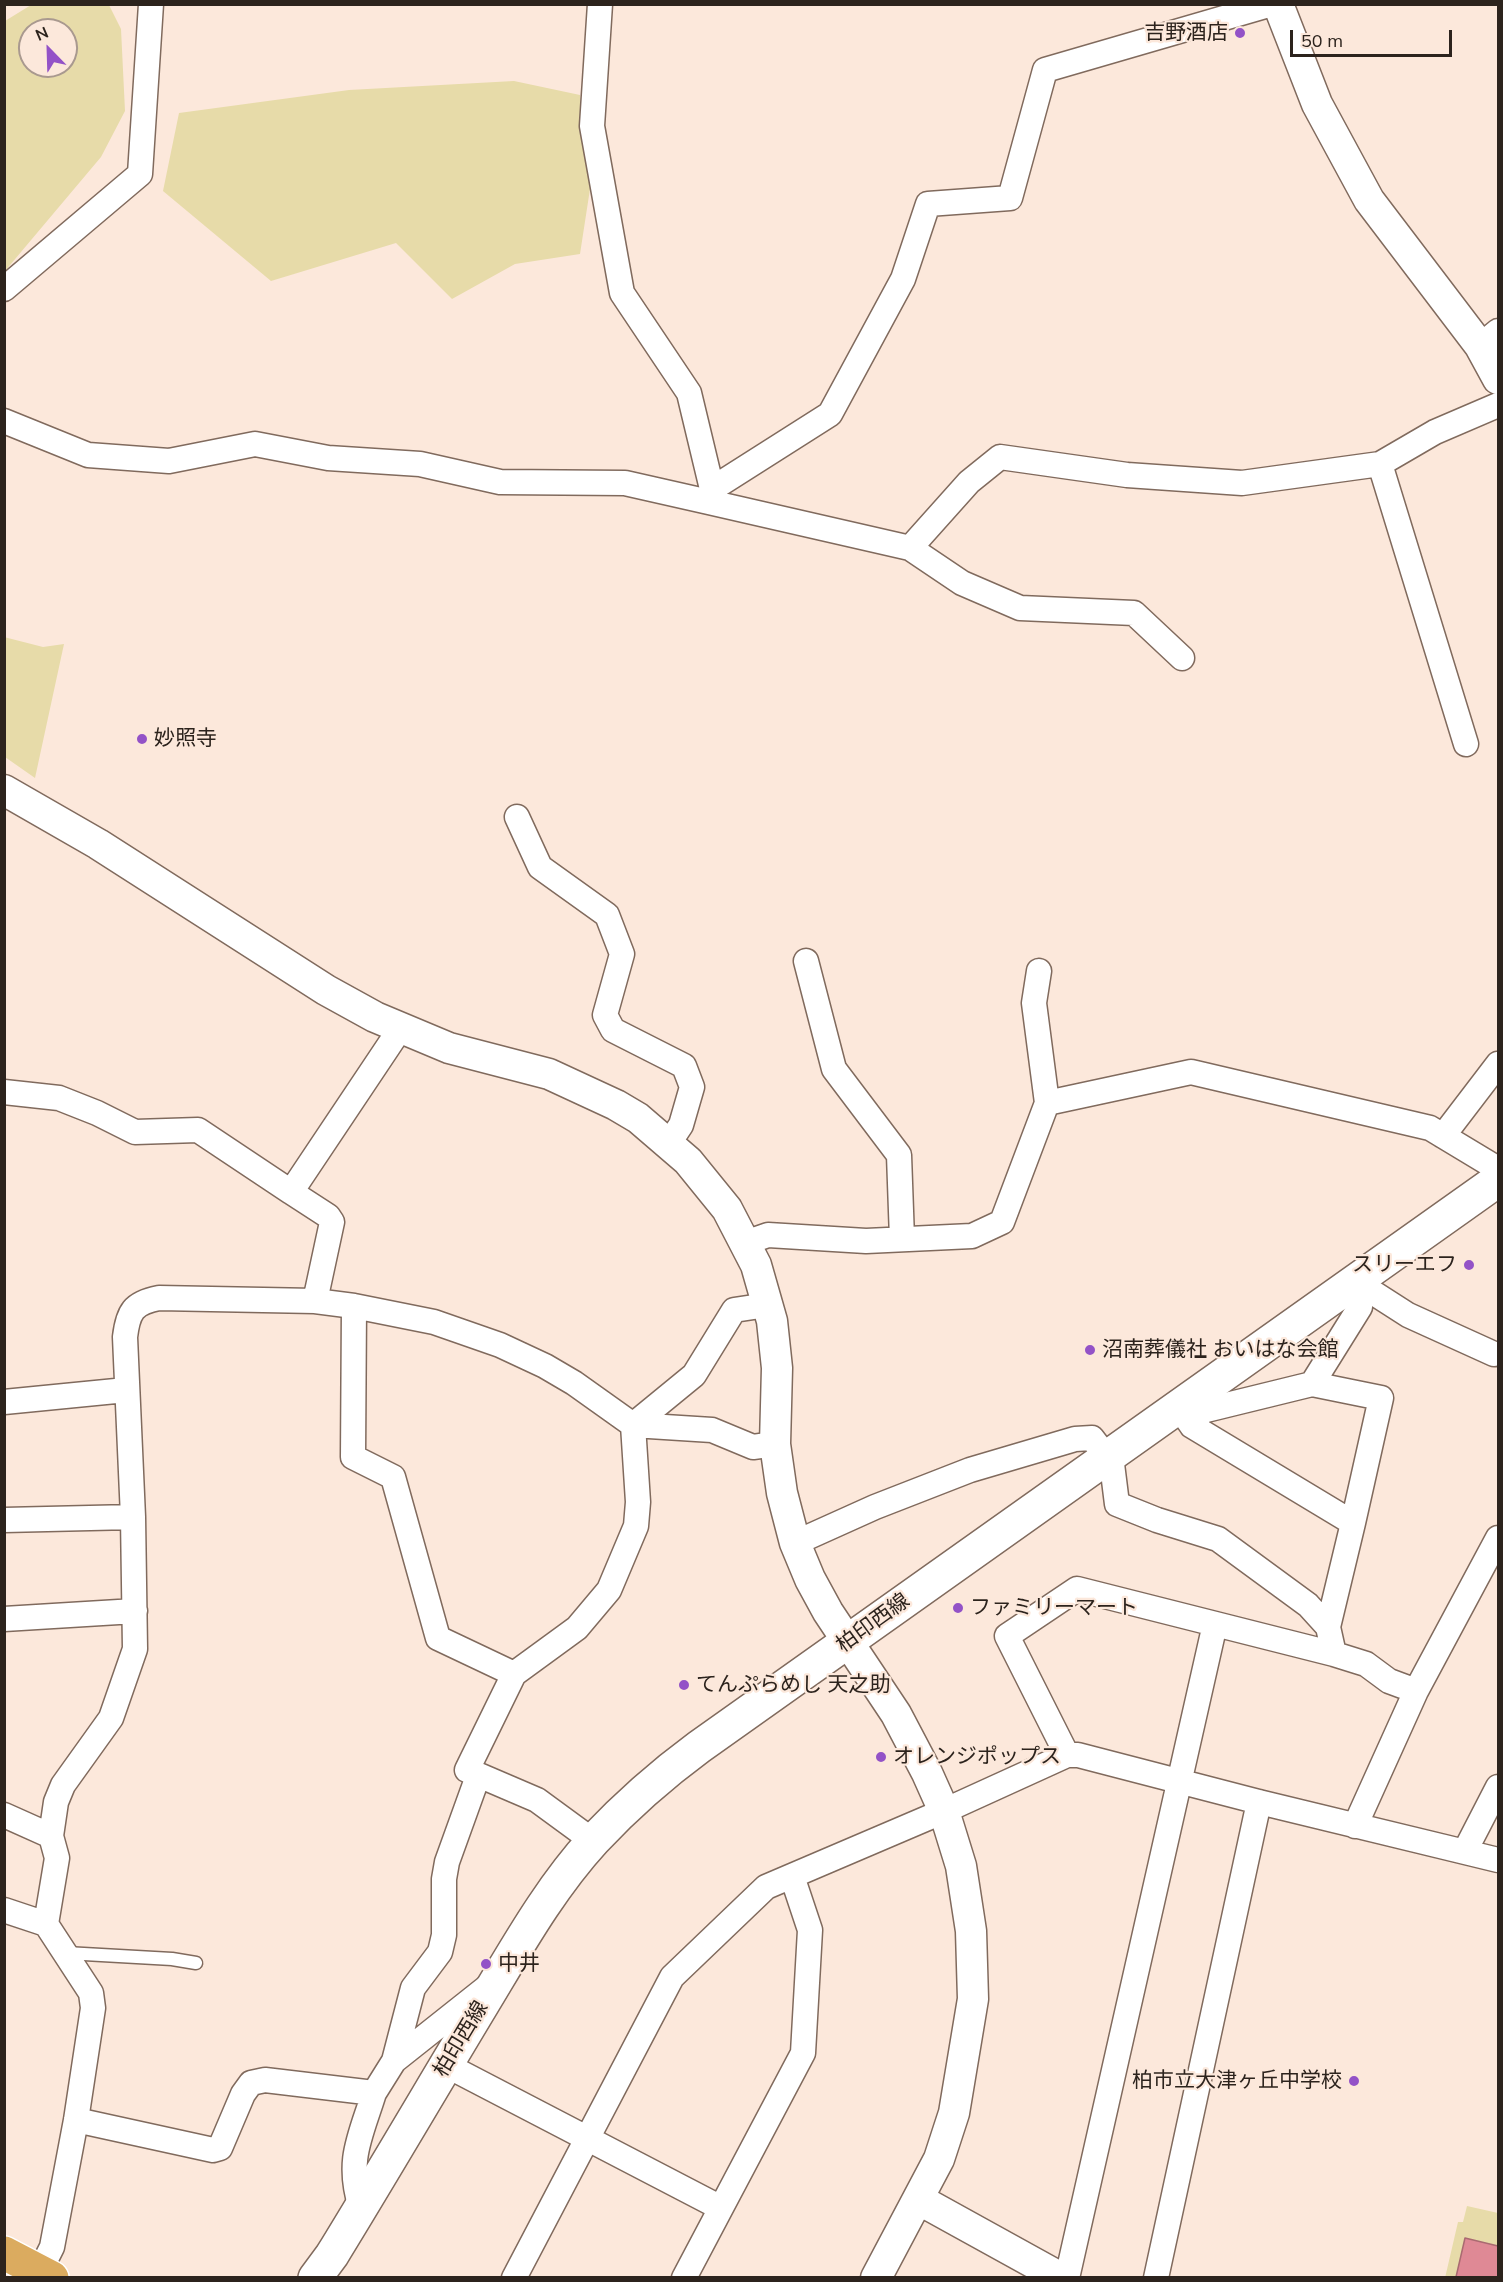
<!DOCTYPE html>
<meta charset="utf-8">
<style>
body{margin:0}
#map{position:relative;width:1503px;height:2282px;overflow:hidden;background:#fce8db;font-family:Mulish,sans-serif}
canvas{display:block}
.frame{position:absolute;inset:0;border:6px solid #2c231d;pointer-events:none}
.north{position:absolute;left:18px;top:18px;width:60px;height:60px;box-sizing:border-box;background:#fce8db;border:2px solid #a9998f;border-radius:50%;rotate:337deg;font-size:16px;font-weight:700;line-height:24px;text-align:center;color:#2c231d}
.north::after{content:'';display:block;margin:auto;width:21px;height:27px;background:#9352c7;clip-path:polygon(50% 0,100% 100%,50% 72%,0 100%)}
.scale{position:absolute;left:1290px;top:30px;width:162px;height:27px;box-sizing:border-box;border:3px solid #2c231d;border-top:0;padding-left:8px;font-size:18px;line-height:21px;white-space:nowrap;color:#2c231d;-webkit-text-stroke:4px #fce8db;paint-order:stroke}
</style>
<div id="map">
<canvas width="1503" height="2282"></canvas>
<div class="frame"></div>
<div class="north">N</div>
<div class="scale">50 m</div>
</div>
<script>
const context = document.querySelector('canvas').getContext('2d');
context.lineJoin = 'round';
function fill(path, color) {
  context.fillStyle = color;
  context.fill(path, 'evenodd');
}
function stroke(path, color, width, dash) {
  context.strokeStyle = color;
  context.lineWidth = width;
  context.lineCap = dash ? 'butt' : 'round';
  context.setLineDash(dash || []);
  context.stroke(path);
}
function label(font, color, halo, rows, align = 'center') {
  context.font = font + ' Mulish,"Noto Sans JP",sans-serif';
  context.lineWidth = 4.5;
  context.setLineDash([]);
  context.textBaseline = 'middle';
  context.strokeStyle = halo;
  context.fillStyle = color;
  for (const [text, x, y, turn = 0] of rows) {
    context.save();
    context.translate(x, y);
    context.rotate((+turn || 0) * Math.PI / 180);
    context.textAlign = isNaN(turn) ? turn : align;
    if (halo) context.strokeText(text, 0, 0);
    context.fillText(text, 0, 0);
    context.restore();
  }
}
const green = new Path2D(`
 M 31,5 L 109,5 L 121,29 L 125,111 L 101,157 L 5,271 L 5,21 ZM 30,30 L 66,30 L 66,66 L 30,66 Z
 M 514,81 L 580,95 L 590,189 L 580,254 L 515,264 L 452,299 L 396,243 L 271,281 L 163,191 L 179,113 L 349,90 Z
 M 4,637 L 43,647 L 64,644 L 35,778 L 5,757 Z
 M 1467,2206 L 1498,2213 L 1498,2277 L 1445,2278 L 1458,2222 L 1463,2222 Z`);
const water = new Path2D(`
 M 1465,2238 L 1498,2246 L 1498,2277 L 1456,2277 Z`);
const service = new Path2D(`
 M 66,1953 L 172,1959 L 196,1963`);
const minor = new Path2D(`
 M 600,4 L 592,126 L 622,293 L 689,393 L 712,489
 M 4,289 L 140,174 L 151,4
 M 1480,346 L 1498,331
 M 4,421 L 88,455 L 169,461 L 255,444 L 328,458 L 420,464 L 500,482 L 625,483 L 709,502 L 712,489 L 830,414 L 903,279 L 928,204 L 1010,198 L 1045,70 L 1272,4
 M 1380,464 L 1466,744
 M 709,502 L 910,548 L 969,482 L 1000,457 L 1127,475 L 1242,483 L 1380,464 L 1435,432 L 1498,405
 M 910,548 L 962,583 L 1020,608 L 1134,613 L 1182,658
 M 517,817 L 540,867 L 607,915 L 622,954 L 605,1015 L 613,1030 L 684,1066 L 692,1087 L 681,1125 L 669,1143
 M 806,961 L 834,1069 L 899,1155 L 902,1239
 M 1039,971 L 1034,1003 L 1047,1103
 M 4,1092 L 59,1098 L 97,1113 L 135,1132 L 198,1130 L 291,1192
 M 1443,1136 L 1498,1064
 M 745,1243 L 768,1235 L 866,1241 L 972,1236 L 1002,1222 L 1047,1103 L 1191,1072 L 1430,1128 L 1498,1169
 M 315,1301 L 332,1222 L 328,1216 L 291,1192 L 400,1029
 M 354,1306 L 353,1457 L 393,1477 L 438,1638 L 514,1674 L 467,1770 L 537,1800 L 593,1841
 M 4,1402 L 126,1390
 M 1178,1406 L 1192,1426 L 1353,1523 L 1328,1627
 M 1192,1426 L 1202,1411 L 1312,1384
 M 4,1520 L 133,1517
 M 1353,1523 L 1381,1398 L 1312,1384 L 1360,1307 L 1355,1281 L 1408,1315 L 1494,1354
 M 795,1543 L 875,1507 L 970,1470 L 1075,1439 L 1092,1438 L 1112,1464 L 1117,1504 L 1157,1520 L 1218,1539 L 1308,1605 L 1328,1627 L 1334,1654
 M 4,1619 L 135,1611
 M 514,1674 L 577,1628 L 609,1590 L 636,1526 L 638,1502 L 633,1425 L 694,1375 L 734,1310 L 767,1305
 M 1067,1755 L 1078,1755 L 1259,1802 L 1498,1860
 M 4,1815 L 51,1836
 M 1355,1826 L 1416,1691 L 1498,1538
 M 1465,1851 L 1498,1787
 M 4,1910 L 46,1924
 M 394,2061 L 486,1988
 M 446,2065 L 721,2208 L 684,2278
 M 374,2093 L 394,2061 L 413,1988 L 440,1952 L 444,1935 L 444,1879 L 447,1862 L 478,1776
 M 76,2120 L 213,2150 L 220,2148 L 243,2094 L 251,2083 L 265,2080 L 374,2093 C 360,2138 346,2160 361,2208
 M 721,2208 L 803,2053 L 810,1930 L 792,1876
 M 40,2271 L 52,2247 L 76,2120 L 93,2008 L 91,1993 L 46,1924 L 57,1858 L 51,1836 L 56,1802 L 63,1785 L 111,1718 L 135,1649 L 133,1517 L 125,1337 C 128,1312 133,1303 159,1298 L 315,1301 L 354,1306 L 434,1322 L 500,1345 L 545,1366 L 574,1383 L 633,1425 L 712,1430 L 753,1447 L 775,1444
 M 514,2278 L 672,1977 L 766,1887 L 944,1811 L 1067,1755 L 1007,1636 L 1077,1589 L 1334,1654 L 1366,1664 L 1389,1681 L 1416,1691
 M 1067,2278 L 1215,1624
 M 1156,2278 L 1259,1802`);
const tertiary = new Path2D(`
 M 1278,4 L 1317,104 L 1369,200 L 1480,346 L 1498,379
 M 4,790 L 98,844 L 326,990 L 375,1017 L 449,1048 L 549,1074 L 616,1105 L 638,1118 L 688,1161 L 727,1209 L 756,1265 L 772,1321 L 777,1368 L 775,1444 L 782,1493 L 795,1543 L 810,1579 L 828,1612 L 896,1714 L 927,1773 L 944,1811 L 961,1866 L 971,1931 L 973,1999 L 954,2113 L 939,2159 L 876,2278
 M 918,2199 L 1061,2278`);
const secondary = new Path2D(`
 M 315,2278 L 332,2255 C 383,2172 432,2088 482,2005 C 516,1949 549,1889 594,1840 C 626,1806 661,1775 699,1747 L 1498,1180`);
const trunk = new Path2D(`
 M 4,2253 L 52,2278`);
const markers = [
 [1240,33,6,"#9352c7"],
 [142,739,6,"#9352c7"],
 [1469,1265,6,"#9352c7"],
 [1090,1350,6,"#9352c7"],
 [958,1608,6,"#9352c7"],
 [684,1685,6,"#9352c7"],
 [881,1757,6,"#9352c7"],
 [486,1964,6,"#9352c7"],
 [1354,2081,6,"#9352c7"]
];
const poiNames = [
 ["吉野酒店",1228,33,"right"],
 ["妙照寺",154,739],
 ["スリーエフ",1457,1265,"right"],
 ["沼南葬儀社 おいはな会館",1102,1350],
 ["ファミリーマート",970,1608],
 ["てんぷらめし 天之助",696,1685],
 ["オレンジポップス",893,1757],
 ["中井",498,1964],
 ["柏市立大津ヶ丘中学校",1342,2081,"right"]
];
const streetNames = [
 ["柏印西線",873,1623,-36],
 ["柏印西線",461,2039,-59]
];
fill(green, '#e7dba9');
fill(water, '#df8995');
stroke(water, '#a96a71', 1.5);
stroke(service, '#806a5d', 15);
stroke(minor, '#806a5d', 27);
stroke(tertiary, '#806a5d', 33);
stroke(secondary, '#806a5d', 36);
stroke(trunk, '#fff', 36);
stroke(service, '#fff', 12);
stroke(minor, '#fff', 24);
stroke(tertiary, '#fff', 30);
stroke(secondary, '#fff', 33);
stroke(trunk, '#dbab5f', 33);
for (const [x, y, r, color] of markers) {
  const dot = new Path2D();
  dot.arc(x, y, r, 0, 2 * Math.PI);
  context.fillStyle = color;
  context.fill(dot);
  stroke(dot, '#fce8db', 2);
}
label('21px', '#2c231d', '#fce8db', poiNames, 'left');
label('21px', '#2c231d', '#fce8db', streetNames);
</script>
